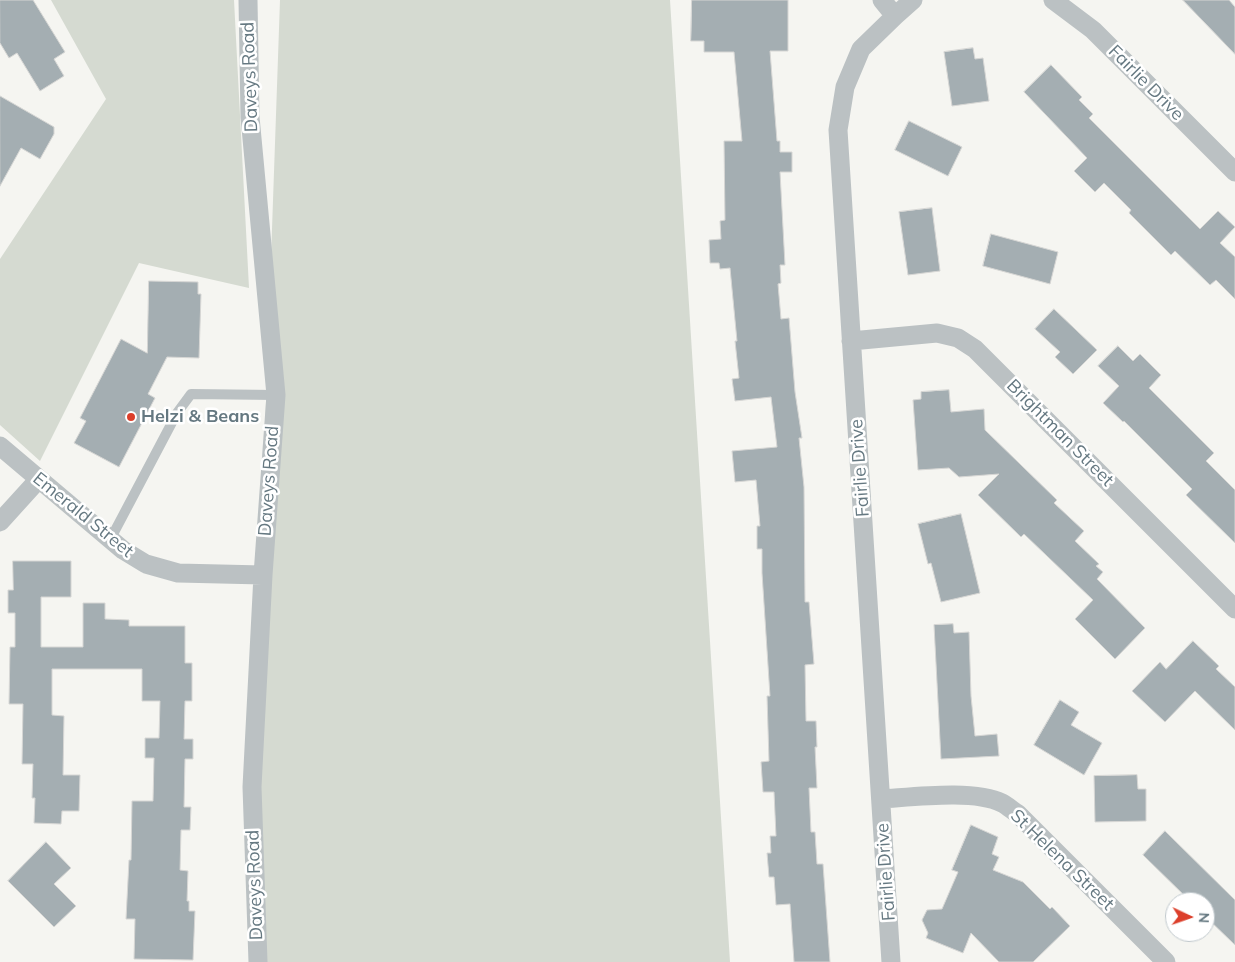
<!DOCTYPE html>
<style>
body{margin:0}
#map{position:relative;width:1235px;height:962px;overflow:hidden;background:#f5f5f1;font-family:Mulish,sans-serif}
canvas{display:block}
.north{position:absolute;left:1165px;top:892px;width:50px;height:50px;box-sizing:border-box;background:#fff;border:1px solid #c1c9cd;border-radius:50%;rotate:93deg;font-size:14px;font-weight:700;line-height:20px;text-align:center;color:#657881}
.north::after{content:'';display:block;margin:auto;width:18px;height:22px;background:#dc3f2b;clip-path:polygon(50% 0,100% 100%,50% 72%,0 100%)}
</style>
<div id="map">
<canvas width="1235" height="962"></canvas>
<div class="north">N</div>
</div>
<script>
const context = document.querySelector('canvas').getContext('2d');
context.lineJoin = 'round';
function fill(path, color) {
  context.fillStyle = color;
  context.fill(path, 'evenodd');
}
function stroke(path, color, width, dash) {
  context.strokeStyle = color;
  context.lineWidth = width;
  context.lineCap = dash ? 'butt' : 'round';
  context.setLineDash(dash || []);
  context.stroke(path);
}
function label(font, color, halo, rows, align = 'center') {
  context.font = font + ' Mulish,sans-serif';
  context.lineWidth = 5;
  context.setLineDash([]);
  context.textBaseline = 'middle';
  context.strokeStyle = halo;
  context.fillStyle = color;
  for (const [text, x, y, turn = 0] of rows) {
    context.save();
    context.translate(x, y);
    context.rotate((+turn || 0) * Math.PI / 180);
    context.textAlign = isNaN(turn) ? turn : align;
    if (halo) context.strokeText(text, 0, 0);
    context.fillText(text, 0, 0);
    context.restore();
  }
}
const green = new Path2D(`
 M 51,0 L 234,0 L 249,288 L 139,263 L 40,461 L 0,425 L 0,259 L 106,99 Z
 M 280,0 L 670,0 L 730,962 L 260,962 L 252,802 Z`);
const building = new Path2D(`
 M 0,0 L 33,0 L 65,52 L 54,59 L 64,76 L 40,91 L 17,53 L 9,58 L 0,43 Z
 M 692,0 L 788,0 L 788,51 L 770,51 L 777,141 L 780,141 L 780,152 L 792,152 L 792,172 L 780,172 L 785,265 L 780,265 L 781,283 L 778,284 L 781,319 L 789,318 L 795,392 L 802,438 L 799,438 L 804,487 L 805,602 L 809,602 L 814,664 L 805,665 L 806,721 L 816,721 L 817,747 L 815,747 L 817,788 L 809,788 L 811,832 L 815,832 L 817,864 L 823,864 L 830,962 L 794,962 L 790,904 L 776,905 L 774,877 L 769,877 L 767,853 L 771,853 L 770,836 L 776,836 L 774,792 L 763,792 L 761,762 L 769,761 L 767,696 L 770,696 L 762,573 L 762,549 L 757,549 L 757,526 L 760,526 L 756,480 L 735,482 L 732,451 L 777,447 L 771,397 L 735,401 L 732,379 L 739,378 L 735,341 L 737,341 L 730,268 L 720,269 L 719,263 L 710,263 L 709,240 L 721,239 L 720,221 L 725,220 L 724,141 L 742,141 L 734,52 L 704,52 L 704,41 L 691,41 Z
 M 1183,0 L 1229,0 L 1235,7 L 1235,54 Z
 M 973,48 L 975,59 L 983,58 L 989,101 L 952,106 L 944,52 Z
 M 1051,65 L 1082,97 L 1079,100 L 1093,114 L 1089,118 L 1200,229 L 1218,211 L 1235,227 L 1220,243 L 1235,257 L 1235,299 L 1216,280 L 1210,285 L 1175,251 L 1171,255 L 1129,213 L 1131,210 L 1104,183 L 1095,192 L 1074,171 L 1087,158 L 1024,92 Z
 M 0,96 L 54,127 L 54,134 L 40,159 L 21,148 L 0,186 Z
 M 909,121 L 962,147 L 948,176 L 895,150 Z
 M 932,208 L 940,271 L 908,275 L 899,212 Z
 M 991,234 L 1058,252 L 1050,284 L 983,266 Z
 M 149,281 L 198,282 L 198,294 L 201,294 L 199,358 L 167,357 L 148,394 L 155,398 L 119,467 L 74,443 L 86,421 L 80,418 L 121,339 L 147,353 Z
 M 1054,309 L 1097,350 L 1073,374 L 1055,357 L 1060,352 L 1035,329 Z
 M 1118,346 L 1133,361 L 1140,354 L 1161,375 L 1149,388 L 1214,453 L 1206,461 L 1235,490 L 1235,543 L 1186,495 L 1192,489 L 1124,421 L 1123,422 L 1103,403 L 1119,386 L 1098,366 Z
 M 949,390 L 951,412 L 984,409 L 985,430 L 1057,500 L 1054,503 L 1084,531 L 1075,541 L 1099,564 L 1096,566 L 1103,572 L 1097,579 L 1145,628 L 1115,659 L 1075,619 L 1093,600 L 1024,534 L 1021,537 L 978,495 L 999,474 L 959,477 L 949,468 L 918,470 L 913,400 L 921,399 L 921,392 Z
 M 961,514 L 980,593 L 941,602 L 931,563 L 928,564 L 918,524 Z
 M 13,561 L 71,561 L 71,597 L 41,597 L 41,647 L 83,647 L 83,603 L 105,603 L 105,619 L 129,620 L 129,626 L 185,626 L 185,663 L 192,663 L 192,701 L 185,701 L 184,739 L 193,739 L 193,759 L 185,759 L 184,807 L 191,807 L 190,830 L 181,830 L 180,870 L 188,871 L 187,901 L 189,901 L 189,911 L 195,911 L 193,960 L 134,959 L 135,919 L 126,919 L 129,860 L 131,860 L 132,801 L 153,801 L 154,758 L 145,758 L 145,738 L 159,738 L 160,701 L 142,701 L 142,669 L 52,669 L 52,715 L 64,716 L 63,775 L 80,775 L 79,811 L 62,811 L 61,824 L 34,823 L 35,798 L 32,798 L 33,764 L 22,764 L 23,704 L 9,704 L 10,647 L 15,647 L 15,613 L 8,613 L 8,590 L 13,590 Z
 M 953,624 L 954,633 L 969,632 L 971,696 L 975,736 L 997,734 L 999,756 L 941,759 L 934,625 Z
 M 1193,641 L 1219,666 L 1216,669 L 1235,687 L 1235,730 L 1195,691 L 1165,722 L 1132,691 L 1160,662 L 1166,669 Z
 M 1060,700 L 1079,712 L 1071,725 L 1102,743 L 1084,775 L 1034,745 Z
 M 1137,775 L 1138,789 L 1146,789 L 1146,821 L 1095,822 L 1094,776 Z
 M 971,825 L 998,837 L 992,854 L 999,857 L 993,870 L 1023,882 L 1050,909 L 1052,907 L 1070,926 L 1033,962 L 999,962 L 971,933 L 963,953 L 926,938 L 928,933 L 922,920 L 927,910 L 942,909 L 958,872 L 952,870 Z
 M 1165,831 L 1235,900 L 1235,945 L 1205,916 L 1205,902 L 1191,902 L 1143,855 Z
 M 46,842 L 71,868 L 54,884 L 76,906 L 54,927 L 8,881 Z`);
const lane = new Path2D(`
 M 110,540 L 177,413 L 191,394 L 276,395`);
const street = new Path2D(`
 M 248,0 L 250,117 L 276,395 L 263,575 L 252,787 L 258,962
 M 882,0 L 895,16
 M 1053,0 L 1093,30 L 1235,172
 M 851,341 L 937,333 L 958,338 L 975,349 L 1235,609
 M 0,446 L 123,550 L 146,564 L 178,573 L 263,575
 M 0,522 L 38,480
 M 881,799 C 913,797 975,789 1002,803 C 1008,806 1013,811 1018,814 L 1166,962
 M 891,962 L 838,130 L 845,87 L 861,49 L 895,16 L 913,0`);
const markers = [
 [131,417,5,"#dc3f2b"]
];
const streetNames = [
 ["Daveys Road",250,77,-92],
 ["Fairlie Drive",1146,83,45],
 ["Brightman Street",1060,433,45],
 ["Fairlie Drive",860,468,-94],
 ["Daveys Road",269,481,-86],
 ["Emerald Street",83,515,39],
 ["St Helena Street",1062,860,44],
 ["Fairlie Drive",886,872,-94],
 ["Daveys Road",255,885,-92]
];
const poiNames = [
 ["Helzi & Beans",141,417]
];
fill(green, '#d5dad1');
fill(building, '#a4aeb2');
stroke(building, '#d6d6d4', 1);
stroke(lane, '#bbc1c3', 10);
stroke(street, '#bbc1c3', 19);
for (const [x, y, r, color] of markers) {
  const dot = new Path2D();
  dot.arc(x, y, r, 0, 2 * Math.PI);
  context.fillStyle = color;
  context.fill(dot);
  stroke(dot, '#fff', 2);
}
label('18px', '#657881', '#fff', streetNames);
label('bold 18px', '#657881', '#fff', poiNames, 'left');
</script>
